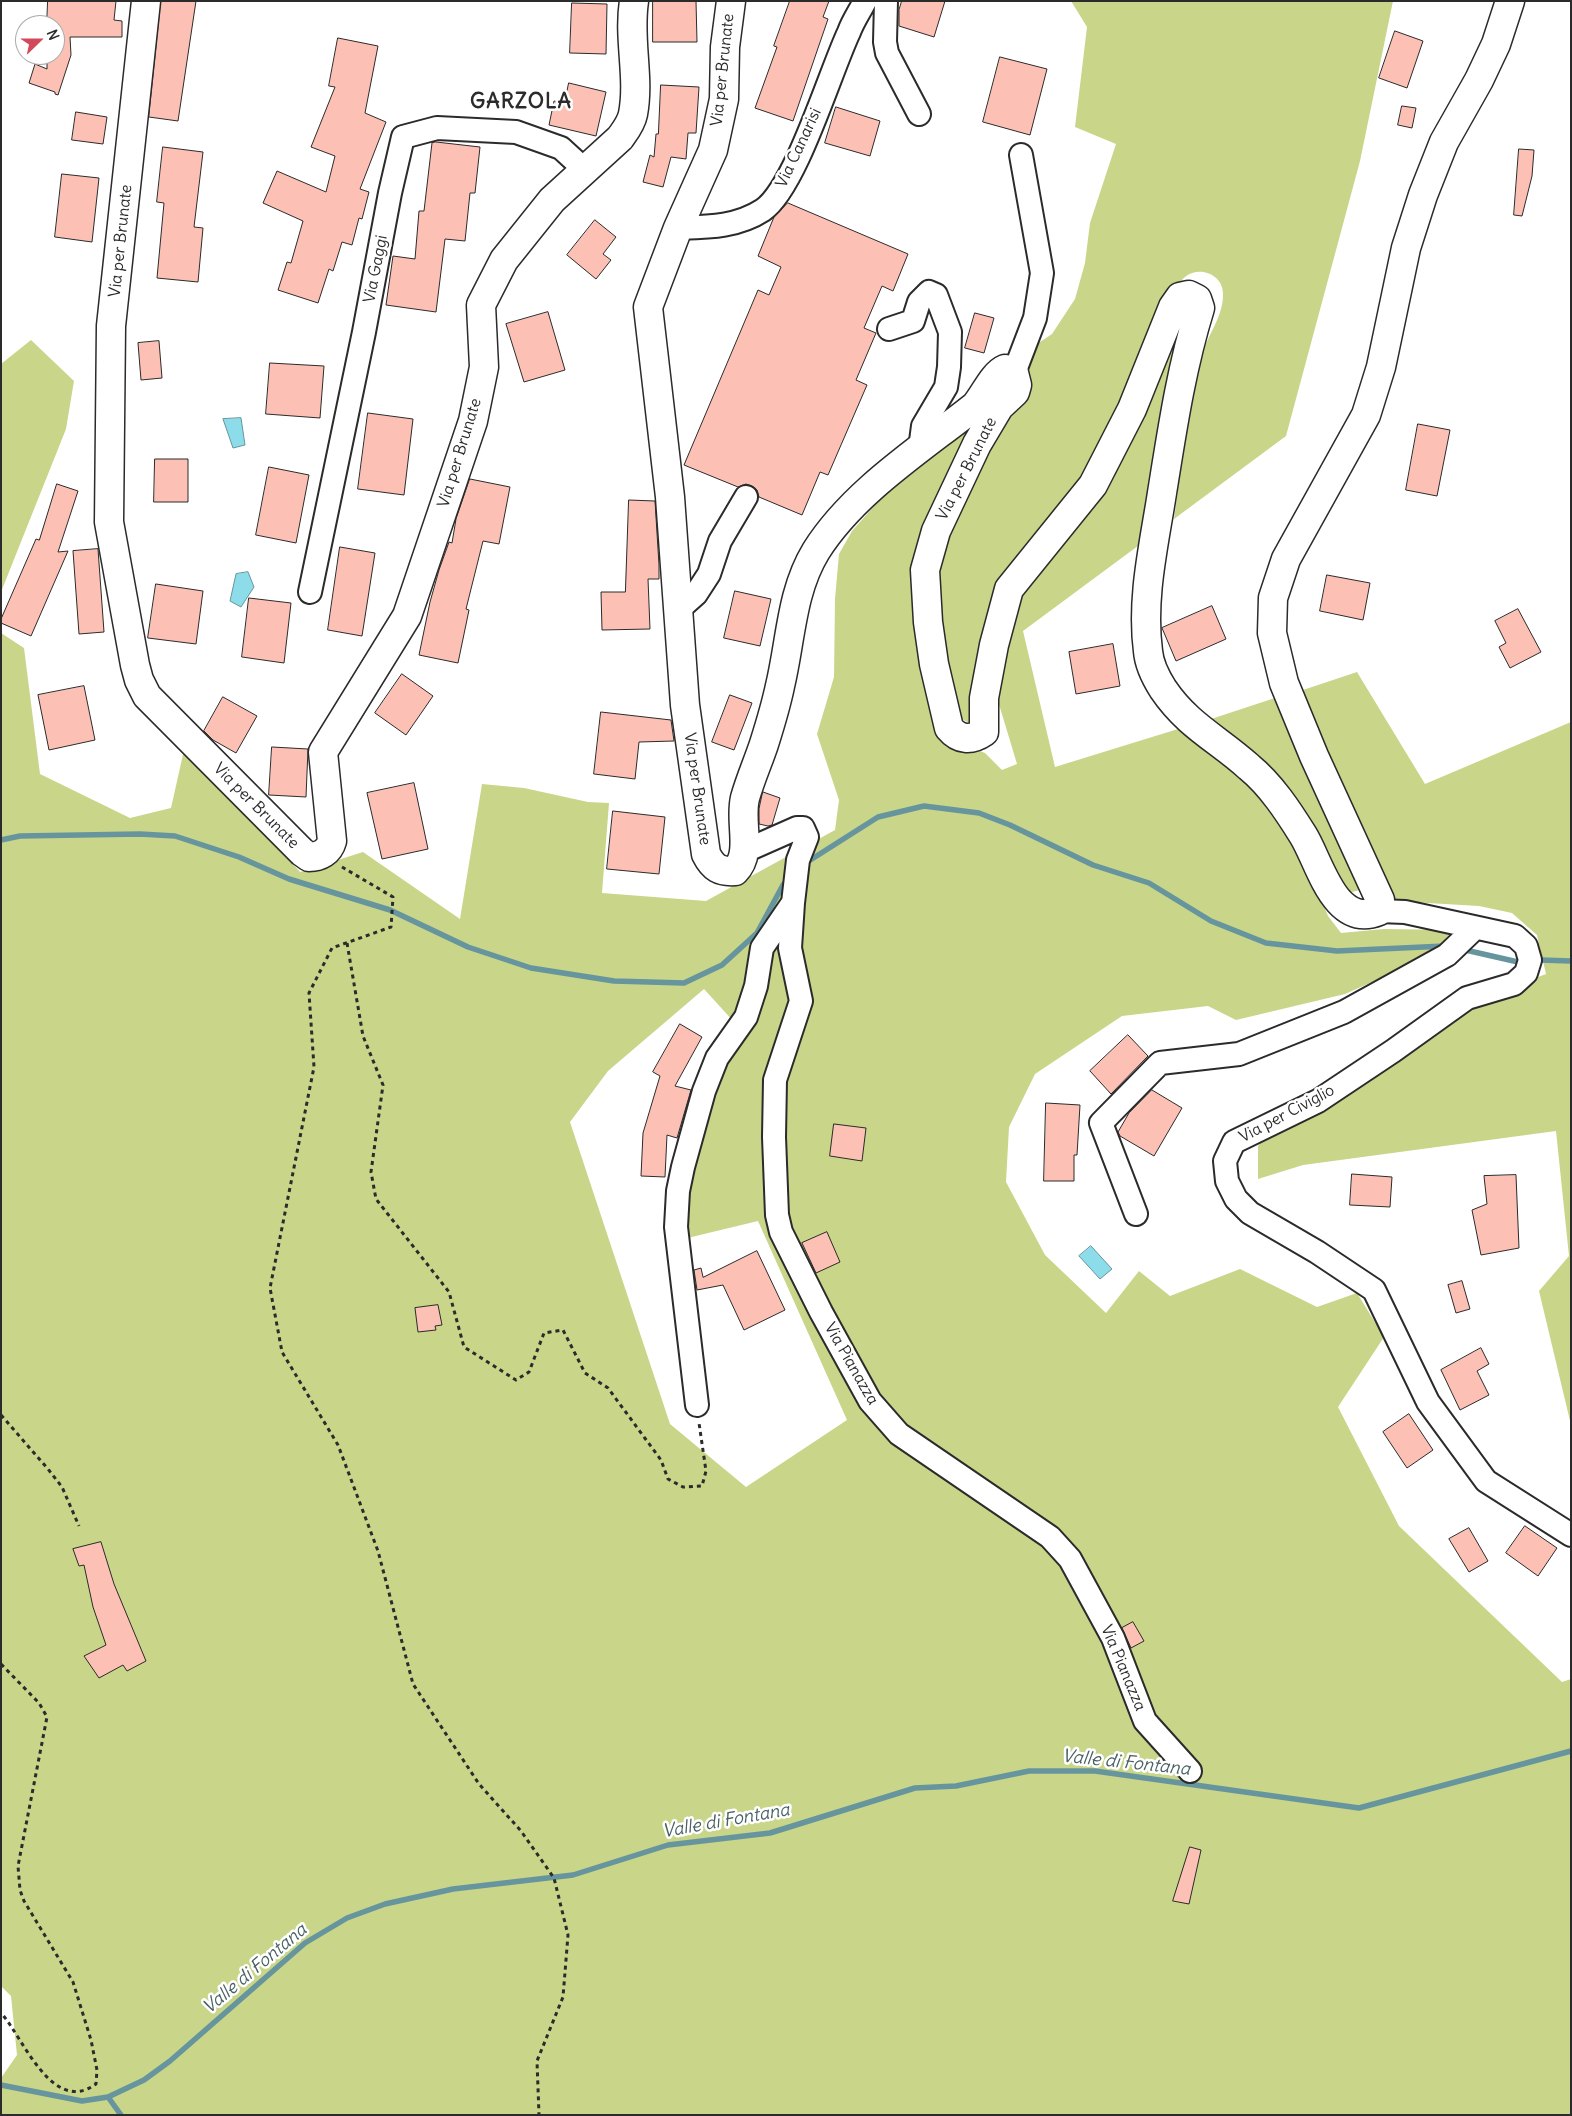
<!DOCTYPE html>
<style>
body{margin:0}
#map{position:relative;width:1572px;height:2116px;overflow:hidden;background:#fff;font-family:Delius,sans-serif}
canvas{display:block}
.frame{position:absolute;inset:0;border:2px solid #2b2b2b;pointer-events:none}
.north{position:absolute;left:15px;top:15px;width:50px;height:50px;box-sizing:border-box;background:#fff;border:1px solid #aaa;border-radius:50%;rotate:68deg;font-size:14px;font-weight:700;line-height:20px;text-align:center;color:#2b2b2b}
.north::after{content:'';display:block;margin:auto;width:18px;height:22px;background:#d1495b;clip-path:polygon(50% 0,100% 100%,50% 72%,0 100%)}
</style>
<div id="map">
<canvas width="1572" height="2116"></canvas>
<div class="frame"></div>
<div class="north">N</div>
</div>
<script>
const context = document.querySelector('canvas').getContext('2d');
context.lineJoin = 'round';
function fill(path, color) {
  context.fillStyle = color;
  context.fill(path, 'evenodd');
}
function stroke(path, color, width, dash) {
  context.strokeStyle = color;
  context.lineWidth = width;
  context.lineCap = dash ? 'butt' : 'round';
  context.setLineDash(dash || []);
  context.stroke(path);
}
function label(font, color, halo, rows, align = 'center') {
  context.font = font + ' Delius,sans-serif';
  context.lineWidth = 5;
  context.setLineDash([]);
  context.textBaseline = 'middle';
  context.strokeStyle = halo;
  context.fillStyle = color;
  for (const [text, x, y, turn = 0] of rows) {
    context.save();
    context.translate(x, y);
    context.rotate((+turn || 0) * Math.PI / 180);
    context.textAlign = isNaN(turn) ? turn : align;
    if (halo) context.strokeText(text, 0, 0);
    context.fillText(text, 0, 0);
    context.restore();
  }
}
const green = new Path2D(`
 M 1071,1 L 1393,1 L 1360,161 L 1286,436 L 1174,519 C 1182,464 1187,406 1203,352 C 1209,333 1223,316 1223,295 C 1224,275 1200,265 1185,277 C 1181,280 1178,286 1176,290 L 1089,481 L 1007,582 L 974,721 L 969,723 L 955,715 L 934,569 L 944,534 L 988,448 L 1006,422 L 1024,403 L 1028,390 L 1027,372 L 1037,344 L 1052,334 L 1075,299 L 1085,263 L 1090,223 L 1116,144 L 1075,127 L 1087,27 Z
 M 1185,307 L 1150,537 L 1023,631 L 1055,767 L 1178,729 L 1208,751 L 1231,764 L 1287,821 L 1328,916 L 1341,933 L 1384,929 L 1453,930 L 1430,956 L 1345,994 L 1236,1020 L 1208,1006 L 1122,1016 L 1035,1074 L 1009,1127 L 1006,1182 L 1045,1255 L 1106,1313 L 1139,1271 L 1170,1296 L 1240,1269 L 1317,1307 L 1357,1293 L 1384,1337 L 1338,1407 L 1399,1526 L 1562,1682 L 1571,1679 L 1571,2115 L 1,2115 L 1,2078 L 17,2055 L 11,1996 L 1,1986 L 1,633 L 24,648 L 40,774 L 130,818 L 171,808 L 184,750 L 252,817 L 300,872 L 363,852 L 460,919 L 482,784 L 524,788 L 588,802 L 609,803 L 602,893 L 706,901 L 835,830 L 839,800 L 817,734 L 834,677 L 835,599 L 839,554 L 852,531 L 892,486 L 990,402 L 931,527 L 925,643 L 975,749 L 985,753 L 1002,770 L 1017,764 L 998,701 L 1000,668 L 1019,596 ZM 704,989 L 734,1022 L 680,1211 L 675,1241 L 758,1221 L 847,1420 L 746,1487 L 670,1424 L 570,1122 L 608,1071 Z
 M 31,340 L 74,381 L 66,429 L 1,592 L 1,364 Z
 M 1357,672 L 1425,784 L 1571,722 L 1571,1425 L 1539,1291 L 1569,1256 L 1556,1131 L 1303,1165 L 1258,1179 L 1258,1146 L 1269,1132 L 1477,1001 L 1546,974 L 1537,935 L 1512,913 L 1479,906 L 1394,901 L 1291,694 Z
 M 1278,697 L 1360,890 L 1352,892 L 1346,889 L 1325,853 L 1205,721 Z`);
const water = new Path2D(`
 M 241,418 L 245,445 L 233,448 L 223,419 Z
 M 248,572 L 254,587 L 241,607 L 230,601 L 236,574 Z
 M 1091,1246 L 1112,1269 L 1100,1279 L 1079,1256 Z`);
const stream = new Path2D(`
 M 1,840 L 20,836 L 140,834 L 175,836 L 239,857 L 289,879 L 390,910 L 468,947 L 531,968 L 614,981 L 684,983 L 722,965 L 757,933 L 783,885 L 789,879
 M 804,864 L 878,817 L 924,806 L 979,813 L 1010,825 L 1093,865 L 1149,883 L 1211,921 L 1266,943 L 1337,951 L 1445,946
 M 1461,949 L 1518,962
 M 1540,960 L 1571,961
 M 1,2085 L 82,2101 L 108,2097 L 144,2080 L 170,2061 L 305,1943 L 347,1918 L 385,1904 L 453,1889 L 573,1875 L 668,1845 L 770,1833 L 915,1788 L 956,1786 L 1029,1771 L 1095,1771 L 1359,1808 L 1571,1751
 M 108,2097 L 121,2115`);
const building = new Path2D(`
 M 48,1 L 116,1 L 114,20 L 122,21 L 122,37 L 70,37 L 71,55 L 58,95 L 55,94 L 55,92 L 29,83 L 35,64 L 47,69 L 47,55 L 55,55 L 55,25 L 47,25 Z
 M 161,1 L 196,1 L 178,121 L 149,117 Z
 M 653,1 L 696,1 L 697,42 L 653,42 Z
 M 790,1 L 829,1 L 823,17 L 828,19 L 793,121 L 755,108 L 777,47 L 774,46 Z
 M 902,1 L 945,1 L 934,37 L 899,26 L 899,10 Z
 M 572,3 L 607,4 L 606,54 L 570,53 Z
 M 1395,31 L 1423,41 L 1407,88 L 1379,78 Z
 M 338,38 L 378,46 L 365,113 L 386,122 L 360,189 L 369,192 L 362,219 L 359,218 L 352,245 L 342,242 L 333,271 L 329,269 L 318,303 L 278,290 L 287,262 L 291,263 L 303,221 L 263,203 L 277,171 L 326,192 L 335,156 L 311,147 L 335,87 L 329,86 Z
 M 1000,57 L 1047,69 L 1030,135 L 983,122 Z
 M 569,83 L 606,92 L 596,136 L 549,125 L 554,101 L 564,103 Z
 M 661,85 L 699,87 L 696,133 L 688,133 L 686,159 L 671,157 L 663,187 L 643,182 L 650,155 L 654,157 L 656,134 L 658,134 Z
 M 1402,106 L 1416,108 L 1412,128 L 1398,125 Z
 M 836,107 L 880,121 L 870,156 L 825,143 Z
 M 76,112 L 107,117 L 103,144 L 72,140 Z
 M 436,142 L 480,147 L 475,193 L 470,193 L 465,241 L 445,239 L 436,312 L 386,305 L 393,256 L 415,259 L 419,211 L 424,211 L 432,143 Z
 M 163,147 L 203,152 L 194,227 L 203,228 L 198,282 L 157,278 L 164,203 L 157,202 Z
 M 1519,149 L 1534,150 L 1532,176 L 1522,216 L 1514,215 Z
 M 62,174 L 99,178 L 92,242 L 55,237 Z
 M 788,203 L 908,254 L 893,291 L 882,286 L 864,328 L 876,333 L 856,380 L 867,385 L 828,475 L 820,472 L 802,515 L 759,497 L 757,490 L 752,486 L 746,484 L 738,487 L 684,465 L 758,290 L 769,295 L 781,267 L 758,256 L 774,217 Z
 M 595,220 L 616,237 L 603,254 L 611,260 L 596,279 L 567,255 Z
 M 548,312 L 565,370 L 524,382 L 506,324 Z
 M 975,313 L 994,318 L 984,353 L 965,348 Z
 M 159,341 L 162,378 L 141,380 L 138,343 Z
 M 270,363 L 324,366 L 320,418 L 266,414 Z
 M 368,413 L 413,419 L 404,495 L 358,489 Z
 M 1418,424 L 1450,430 L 1437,496 L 1406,490 Z
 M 155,459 L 188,459 L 188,502 L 154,502 Z
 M 269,467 L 309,475 L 296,543 L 256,535 Z
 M 470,479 L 510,487 L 499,544 L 483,541 L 466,609 L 469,610 L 458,663 L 419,655 L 430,602 L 439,570 L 449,542 L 452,543 L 456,519 Z
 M 57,484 L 78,491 L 58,552 L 68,551 L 31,636 L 1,623 L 1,619 L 36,539 L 39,540 Z
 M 629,500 L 655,501 L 659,565 L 659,579 L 648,579 L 650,629 L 602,630 L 601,592 L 625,592 Z
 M 340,547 L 375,553 L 362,636 L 328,630 Z
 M 98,549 L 104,632 L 79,634 L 73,551 Z
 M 1327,575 L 1370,583 L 1363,620 L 1320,611 Z
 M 156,584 L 203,591 L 196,644 L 148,638 Z
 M 735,591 L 771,599 L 760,646 L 724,638 Z
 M 249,598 L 291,603 L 284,663 L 242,657 Z
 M 1212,606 L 1226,639 L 1176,661 L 1162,628 Z
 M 1518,609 L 1541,652 L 1510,668 L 1499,647 L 1506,643 L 1495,621 Z
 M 1113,644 L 1120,686 L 1076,694 L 1069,652 Z
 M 402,674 L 433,696 L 406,735 L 375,713 Z
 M 84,686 L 95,740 L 49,750 L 38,695 Z
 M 730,695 L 752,703 L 734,750 L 712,742 Z
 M 223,697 L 257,716 L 236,753 L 213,740 L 204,731 Z
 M 601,712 L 671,720 L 674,741 L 639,742 L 635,779 L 594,774 Z
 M 272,747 L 308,749 L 306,797 L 269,795 Z
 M 414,783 L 428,849 L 382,859 L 367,793 Z
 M 763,792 L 780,798 L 772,825 L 768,826 L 759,824 L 759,809 Z
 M 613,811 L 665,817 L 659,874 L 607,869 Z
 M 680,1024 L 702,1037 L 675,1086 L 691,1090 L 677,1138 L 667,1135 L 665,1177 L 641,1176 L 643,1133 L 660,1076 L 653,1072 Z
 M 1128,1035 L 1148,1056 L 1111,1094 L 1090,1071 Z
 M 1152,1090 L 1182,1108 L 1154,1156 L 1120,1136 L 1118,1132 L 1129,1113 Z
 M 1046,1103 L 1080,1105 L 1077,1155 L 1074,1155 L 1074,1181 L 1044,1181 Z
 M 834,1124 L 866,1128 L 862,1161 L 830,1156 Z
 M 1352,1174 L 1392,1177 L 1390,1207 L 1350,1205 Z
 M 1516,1175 L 1519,1248 L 1481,1255 L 1472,1210 L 1487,1204 L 1484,1176 Z
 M 827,1232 L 840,1262 L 816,1273 L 802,1243 Z
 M 757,1251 L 785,1310 L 744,1330 L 723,1285 L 697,1290 L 694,1270 L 701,1268 L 703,1277 Z
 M 1462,1281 L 1470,1309 L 1456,1313 L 1448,1285 Z
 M 438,1305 L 442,1325 L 435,1326 L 436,1330 L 418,1332 L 415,1308 Z
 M 1481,1348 L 1489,1364 L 1477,1371 L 1489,1395 L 1460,1410 L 1441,1370 Z
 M 1409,1414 L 1433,1450 L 1407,1468 L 1383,1432 Z
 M 1525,1526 L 1557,1548 L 1538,1576 L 1506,1553 Z
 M 1469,1528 L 1488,1561 L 1469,1572 L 1449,1539 Z
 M 101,1542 L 114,1584 L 146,1661 L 127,1671 L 123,1665 L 99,1678 L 84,1656 L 106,1645 L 93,1607 L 84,1565 L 79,1566 L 73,1549 Z
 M 1133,1622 L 1144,1641 L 1131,1648 L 1122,1628 Z
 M 1190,1847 L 1201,1850 L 1189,1904 L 1173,1901 Z`);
const path = new Path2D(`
 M 342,867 L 393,897 L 391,927 L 332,948 L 309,993 L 314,1067 L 270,1288 L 282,1352 L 338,1445 L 378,1551 L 413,1684 L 479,1784 L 521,1831 L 554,1878 L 568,1935 L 563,1997 L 537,2061 L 539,2115
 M 347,943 L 363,1036 L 383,1085 L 371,1172 L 376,1199 L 449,1292 L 464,1347 L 516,1380 L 529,1372 L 544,1333 L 563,1330 L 585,1373 L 608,1388 L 661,1460 L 668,1479 L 683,1487 L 702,1486 L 706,1471 L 699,1423
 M 1,1415 L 48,1469 L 62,1487 L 79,1526
 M 1,1664 L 39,1703 L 47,1717 L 18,1866 L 20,1890 L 24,1901 L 73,1982 L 91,2040 L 97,2070 L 96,2084 C 52,2116 23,2037 1,2013`);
const minor = new Path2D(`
 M 886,1 L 885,42 L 887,53 L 919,114
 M 678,228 C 708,227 737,227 763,210 C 796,187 830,72 849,32 C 853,21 860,11 865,1
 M 889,329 L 913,321 L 919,302 L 929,292 L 936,295 L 950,332 L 949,367 L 946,387 L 923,426 L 920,449
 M 1014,373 L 1035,318 L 1042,273 L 1021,155
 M 310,592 L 364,332 L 390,193 L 403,137 L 437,128 L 516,132 L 561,148 L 585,170
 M 678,610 L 696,594 L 709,574 L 720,541 L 746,497
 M 745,851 L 797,828 L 803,828 L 807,837 L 798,860 L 793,903 L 790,948 L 801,1001 L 775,1080 L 774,1137 L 777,1215 L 781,1232 L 821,1312 L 870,1401 L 899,1434 L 1050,1537 L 1070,1559 L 1113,1638 L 1145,1721 L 1190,1771
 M 1379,911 L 1405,912 L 1515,936 L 1526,946 L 1530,960 L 1526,973 L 1514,984 L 1467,998 L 1393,1051 L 1318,1101 L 1234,1142 L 1225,1161 L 1227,1181 L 1236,1199 L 1250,1213 L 1317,1252 L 1374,1290 L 1428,1402 L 1486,1481 L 1571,1535
 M 1136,1214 L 1101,1123 L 1160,1063 L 1239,1054 L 1344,1012 L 1447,955 L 1474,929
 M 697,1405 L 676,1227 L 678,1191 L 683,1167 L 704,1091 L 717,1058 L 746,1017 L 756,986 L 762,948 L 792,904`);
const tertiary = new Path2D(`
 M 146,1 L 111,326 L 109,522 L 135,665 L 139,680 L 147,696 L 302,852 L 309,857 C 320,857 329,852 332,841 L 323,752 L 407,616 L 473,421 L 484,367 L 481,305 L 504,260 L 552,200 L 620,138 C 625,131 631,124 633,114 C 640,77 628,39 634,1
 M 731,1 L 725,47 L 724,99 L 713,150 L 678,228 L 648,307 L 670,497 L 685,705 L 706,854 C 713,868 720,872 735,871 C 753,853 739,822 745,798 C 750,780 758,762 764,744 C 770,725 776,705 780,686 C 791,640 791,592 816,551 C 853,492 921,449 975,406 C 984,396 993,374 1005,369 L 1014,373 L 1017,385 L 1015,392 L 999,407 L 977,444 L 936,531 L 925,570 L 928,622 L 934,664 L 949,728 C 959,740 971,741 984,732 L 984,698 L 994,645 L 1009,589 L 1093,485 L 1132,409 L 1173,307 L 1180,297 L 1189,295 L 1197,299 L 1200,308 C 1181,369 1172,431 1162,493 C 1154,545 1141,598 1148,651 C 1149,664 1156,678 1163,689 C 1188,726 1218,739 1249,767 C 1271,785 1288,811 1303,835 C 1320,862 1334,929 1379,911 L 1380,900 L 1314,756 L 1284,683 L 1272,633 L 1273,598 L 1286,559 L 1366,415 L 1381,367 L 1406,248 L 1423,195 L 1444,142 L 1479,80 L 1496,44 L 1510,1`);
const streetNames = [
 ["Via per Brunate",723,70,-84],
 ["Via Canarisi",799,148,-65],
 ["Via per Brunate",121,241,-84],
 ["Via Gaggi",376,269,-79],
 ["Via per Brunate",460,453,-73],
 ["Via per Brunate",967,469,-63],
 ["Via per Brunate",697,789,82],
 ["Via per Brunate",256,806,45],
 ["Via per Civiglio",1287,1114,-28],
 ["Via Pianazza",851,1364,60],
 ["Via Pianazza",1123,1668,67]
];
const waterNames = [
 ["Valle di Fontana",1126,1763,6],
 ["Valle di Fontana",726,1821,-10],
 ["Valle di Fontana",255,1969,-40]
];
const districtNames = [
 ["GARZOLA",521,102]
];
fill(green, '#c9d588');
fill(water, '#8ddcea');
stroke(water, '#66959e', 1);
stroke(stream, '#66959e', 5.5);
fill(building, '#fcc1b4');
stroke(building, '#2b2b2b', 1);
stroke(minor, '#2b2b2b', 26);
stroke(tertiary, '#2b2b2b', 31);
stroke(path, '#2b2b2b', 3, [4, 4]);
stroke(minor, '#fff', 22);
stroke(tertiary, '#fff', 28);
label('16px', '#2b2b2b', '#fff', streetNames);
label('italic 18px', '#486064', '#fff', waterNames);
context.letterSpacing = '1px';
label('bold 21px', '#2b2b2b', '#fff', districtNames);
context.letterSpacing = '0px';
</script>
